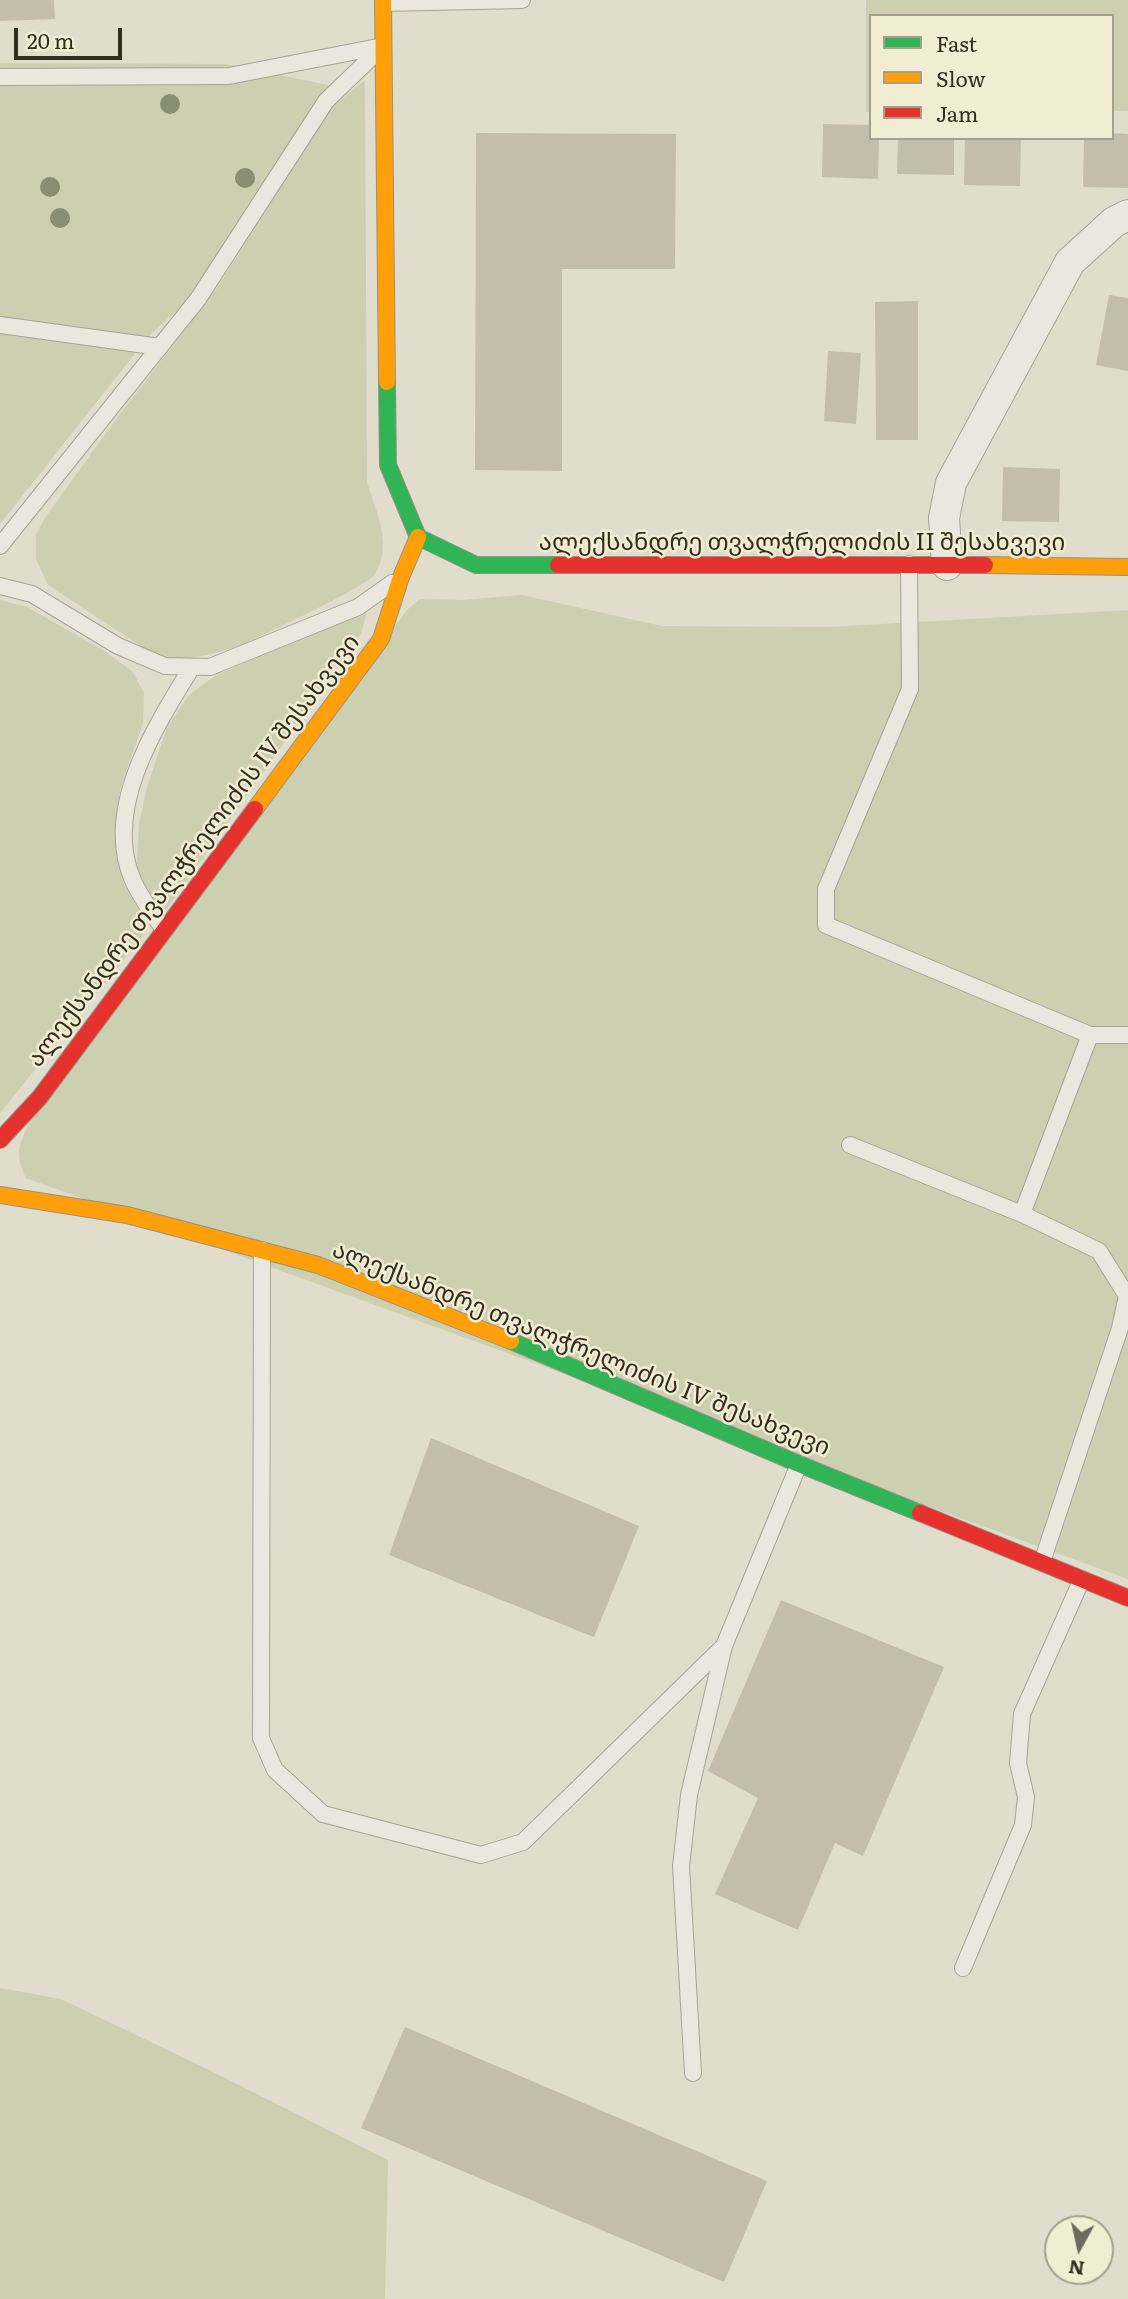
<!DOCTYPE html>
<meta charset="utf-8">
<style>
body{margin:0}
#map{position:relative;width:1128px;height:2299px;overflow:hidden;background:#e1ddcc;font-family:Literata,serif}
canvas{display:block}
.legend{position:absolute;left:869px;top:14px;width:245px;height:126px;box-sizing:border-box;background:#f1edd3;border:2px solid #a5a08b;margin:0;padding:9px 12px;list-style:none;font-size:21px;color:#332c1f}
.legend li{display:flex;align-items:center;gap:14px;height:35px}
.legend b{width:35px;border:2px solid #a5a08b}
.north{position:absolute;left:1044px;top:2215px;width:70px;height:70px;box-sizing:border-box;background:#f1edd3;border:2px solid #a5a08b;border-radius:50%;rotate:188deg;font-size:19px;font-weight:700;line-height:28px;text-align:center;color:#332c1f}
.north::after{content:'';display:block;margin:auto;width:24px;height:32px;background:#706a5c;clip-path:polygon(50% 0,100% 100%,50% 72%,0 100%)}
.scale{position:absolute;left:14px;top:28px;width:108px;height:32px;box-sizing:border-box;border:4px solid #332c1f;border-top:0;padding-left:9px;font-size:21px;line-height:24px;white-space:nowrap;color:#332c1f;-webkit-text-stroke:5px #f1edd3;paint-order:stroke}
</style>
<div id="map">
<canvas width="1128" height="2299"></canvas>
<ul class="legend">
<li><b style="height:9px;background:#30b455"></b>Fast</li>
<li><b style="height:9px;background:#ff9f0a"></b>Slow</li>
<li><b style="height:9px;background:#e5322d"></b>Jam</li>
</ul>
<div class="north">N</div>
<div class="scale">20 m</div>
</div>
<script>
const context = document.querySelector('canvas').getContext('2d');
context.lineJoin = 'round';
function fill(path, color) {
  context.fillStyle = color;
  context.fill(path, 'evenodd');
}
function stroke(path, color, width, dash) {
  context.strokeStyle = color;
  context.lineWidth = width;
  context.lineCap = dash ? 'butt' : 'round';
  context.setLineDash(dash || []);
  context.stroke(path);
}
function label(font, color, halo, rows, align = 'center') {
  context.font = font + ' Literata,"Noto Sans Georgian",serif';
  context.lineWidth = 5;
  context.setLineDash([]);
  context.textBaseline = 'middle';
  context.strokeStyle = halo;
  context.fillStyle = color;
  for (const [text, x, y, turn = 0] of rows) {
    context.save();
    context.translate(x, y);
    context.rotate((+turn || 0) * Math.PI / 180);
    context.textAlign = isNaN(turn) ? turn : align;
    if (halo) context.strokeText(text, 0, 0);
    context.fillText(text, 0, 0);
    context.restore();
  }
}
const green = new Path2D(`
 M 866,0 L 1128,0 L 1128,111 L 1112,111 L 1112,16 L 871,16 L 871,112 L 866,112 Z
 M 0,63 L 226,64 L 333,86 L 308,113 L 187,301 L 149,336 L 0,524 Z
 M 365,80 L 367,482 C 376,511 393,545 375,574 C 368,586 262,636 243,644 C 230,649 216,653 202,656 C 185,660 165,658 150,652 L 48,585 L 36,559 L 36,534 L 45,518 L 108,430 L 217,288 L 331,108 Z
 M 522,595 L 662,626 L 829,627 L 1128,610 L 1128,1579 L 26,1178 C 13,1151 20,1146 30,1120 L 407,610 L 420,599 L 463,600 Z
 M 0,600 L 27,607 L 106,652 L 133,672 L 144,693 L 143,723 L 120,790 L 115,835 L 123,882 L 139,910 L 143,936 L 0,1113 Z
 M 367,611 L 361,634 L 166,910 L 158,906 L 138,878 L 137,859 L 139,824 L 147,787 L 167,727 L 189,695 L 216,675 Z
 M 0,1988 L 61,1999 L 203,2067 L 388,2160 L 385,2299 L 0,2299 Z`);
const building = new Path2D(`
 M 0,0 L 54,0 L 55,19 L 0,21 Z
 M 823,124 L 871,125 L 871,138 L 879,138 L 878,179 L 822,177 Z
 M 476,133 L 676,134 L 675,269 L 562,269 L 562,471 L 475,470 Z
 M 1112,133 L 1128,134 L 1128,188 L 1083,187 L 1084,138 L 1112,138 Z
 M 898,138 L 954,138 L 954,175 L 897,174 Z
 M 965,138 L 1021,138 L 1020,186 L 964,185 Z
 M 1109,295 L 1128,298 L 1128,371 L 1096,365 Z
 M 918,301 L 918,440 L 876,440 L 875,302 Z
 M 828,351 L 861,353 L 856,424 L 824,421 Z
 M 1003,467 L 1060,469 L 1059,522 L 1002,521 Z
 M 431,1438 L 639,1526 L 594,1637 L 389,1555 Z
 M 781,1600 L 944,1667 L 863,1856 L 835,1843 L 798,1930 L 715,1894 L 758,1798 L 708,1771 Z
 M 405,2027 L 767,2181 L 724,2282 L 361,2128 Z`);
const lane = new Path2D(`
 M 383,3 L 522,0
 M 0,77 L 229,76 L 383,46
 M 0,325 L 160,347
 M 0,546 L 198,299 L 326,101 L 379,50
 M 909,564 L 910,689 L 826,889 L 826,925 L 1090,1035 L 1128,1035
 M 0,586 L 32,594 L 118,646 L 165,666 L 210,667 L 358,607 L 392,583
 M 163,929 C 153,913 139,896 132,878 C 103,808 156,725 192,667
 M 850,1145 L 1022,1214
 M 262,1250 L 261,1738 L 275,1770 L 323,1814 L 481,1855 L 523,1842 L 724,1646 L 799,1464
 M 1042,1562 L 1120,1328 L 1127,1296 L 1099,1251 L 1022,1214 L 1090,1035
 M 963,1968 L 1023,1825 L 1026,1797 L 1018,1763 L 1022,1714 L 1082,1579
 M 693,2073 L 681,1866 L 689,1795 L 724,1646`);
const street = new Path2D(`
 M 947,565 L 944,518 L 951,483 L 1070,262 L 1114,222 L 1128,215`);
const fast = new Path2D(`
 M 387,382 L 388,465 L 418,537 L 476,565 L 558,565
 M 511,1341 L 799,1464 L 920,1513`);
const slow = new Path2D(`
 M 383,0 L 387,382
 M 985,565 L 1128,567
 M 255,809 L 381,639 L 401,577 L 418,537
 M 0,1195 L 127,1215 L 318,1265 L 511,1341`);
const jam = new Path2D(`
 M 558,565 L 985,565
 M 0,1140 L 40,1097 L 255,809
 M 920,1513 L 1128,1598`);
const trees = [
 [170,104],
 [245,178],
 [50,187],
 [60,218]
];
const streetNames = [
 ["ალექსანდრე თვალჭრელიძის II შესახვევი",802,543],
 ["ალექსანდრე თვალჭრელიძის IV შესახვევი",194,851,-53],
 ["ალექსანდრე თვალჭრელიძის IV შესახვევი",581,1349,22]
];
fill(green, '#ccd0b0');
fill(building, '#c4bdad');
stroke(lane, '#a6a296', 18);
stroke(street, '#a6a296', 32);
stroke(fast, '#969185', 18);
stroke(slow, '#969185', 18);
stroke(jam, '#969185', 18);
stroke(lane, '#eae8de', 16);
stroke(street, '#eae8de', 30);
stroke(fast, '#30b455', 16);
stroke(slow, '#ff9f0a', 16);
stroke(jam, '#e5322d', 16);
context.fillStyle = '#888e72';
for (const [x, y] of trees) {
  context.beginPath();
  context.arc(x, y, 10, 0, 2 * Math.PI);
  context.fill();
}
label('24px', '#332c1f', '#f1edd3', streetNames);
</script>
